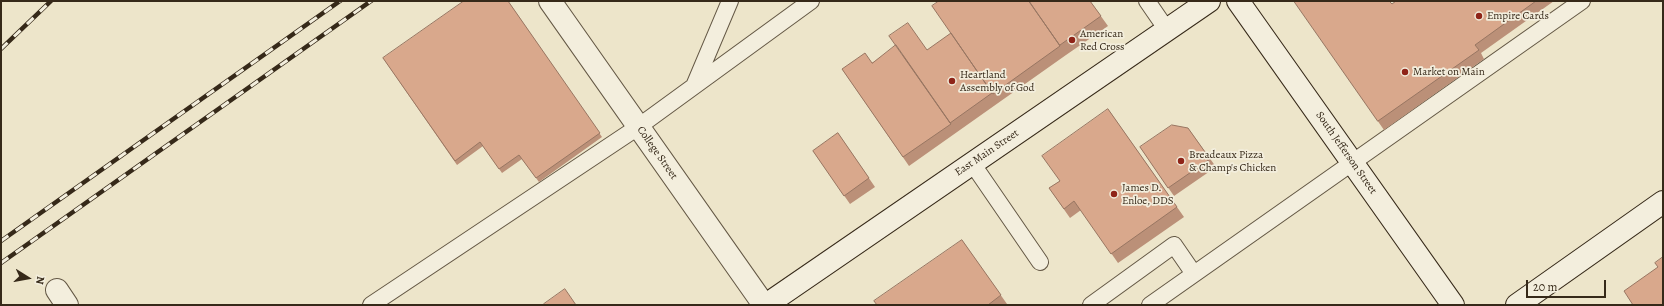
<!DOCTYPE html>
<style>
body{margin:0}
#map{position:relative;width:1664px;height:306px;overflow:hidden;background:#ede5ca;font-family:Alegreya,serif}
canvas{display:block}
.frame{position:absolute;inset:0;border:2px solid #362919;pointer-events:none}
.north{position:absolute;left:8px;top:258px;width:40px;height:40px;-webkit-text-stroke:3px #f3eedd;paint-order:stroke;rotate:101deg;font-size:11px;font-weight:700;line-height:16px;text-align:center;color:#362919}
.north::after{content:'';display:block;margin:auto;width:14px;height:18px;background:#362919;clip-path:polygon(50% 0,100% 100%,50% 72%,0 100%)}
.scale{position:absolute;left:1526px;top:280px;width:80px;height:18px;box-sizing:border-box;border:2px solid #362919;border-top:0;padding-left:5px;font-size:12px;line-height:14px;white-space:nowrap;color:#362919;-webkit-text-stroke:3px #f3eedd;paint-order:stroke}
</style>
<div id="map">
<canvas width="1664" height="306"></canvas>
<div class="frame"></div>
<div class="north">N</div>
<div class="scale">20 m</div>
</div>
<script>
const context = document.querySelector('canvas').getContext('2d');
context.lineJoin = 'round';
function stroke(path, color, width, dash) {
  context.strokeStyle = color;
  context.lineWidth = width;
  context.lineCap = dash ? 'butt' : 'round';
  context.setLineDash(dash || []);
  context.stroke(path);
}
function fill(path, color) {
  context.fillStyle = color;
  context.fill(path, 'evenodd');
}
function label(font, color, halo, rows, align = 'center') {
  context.font = font + ' Alegreya,serif';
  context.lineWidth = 3.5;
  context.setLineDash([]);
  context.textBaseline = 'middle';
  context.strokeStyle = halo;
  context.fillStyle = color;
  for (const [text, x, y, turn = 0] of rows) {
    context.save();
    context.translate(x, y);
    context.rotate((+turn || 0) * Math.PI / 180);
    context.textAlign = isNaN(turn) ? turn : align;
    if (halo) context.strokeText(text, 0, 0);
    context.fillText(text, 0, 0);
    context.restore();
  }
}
const lane = new Path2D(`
 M 1147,1 L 1167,30
 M 694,86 L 730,1
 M 972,163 L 1040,262
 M 371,305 L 638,127 L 811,1
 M 1091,305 L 1174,245 L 1194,274
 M 1150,305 L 1582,1`);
const street = new Path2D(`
 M 550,1 L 764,305
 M 57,290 L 67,305`);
const secondary = new Path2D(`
 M 1238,1 L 1453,305
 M 766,305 L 1209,1
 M 1517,305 L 1663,202`);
const rail = new Path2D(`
 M 1,49 L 51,1
 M 1,241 L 340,1
 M 1,263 L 371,1`);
const wall = new Path2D(`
 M 508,1 L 602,137 L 539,182 L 522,159 L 502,173 L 483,146 L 457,165 L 383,58 Z
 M 1090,1 L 1108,26 L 1066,55 L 1060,46 L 1066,55 L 909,166 L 842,69 L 927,50 Z
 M 1294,1 L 1392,4 L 1396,1 L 1554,1 L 1481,53 L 1484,59 L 1384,130 Z
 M 1108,109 L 1184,217 L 1118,263 L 1081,210 L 1070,218 L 1049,188 L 1060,181 Z
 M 1188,128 L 1216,167 L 1174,196 L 1140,147 Z
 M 838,133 L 875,187 L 850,204 L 813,151 Z
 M 962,240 L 1007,304 L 1006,305 L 877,305 Z`);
const building = new Path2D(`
 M 464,1 L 508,1 L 600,133 L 536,178 L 519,155 L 499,169 L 480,142 L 455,161 L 383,58 Z
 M 939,1 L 1029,1 L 1060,46 L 993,94 L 932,6 Z
 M 1029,1 L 1090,1 L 1101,16 L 1060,45 Z
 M 1294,1 L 1389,1 L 1392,4 L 1396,1 L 1536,1 L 1475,45 L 1479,50 L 1378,121 Z
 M 908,23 L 927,50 L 951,33 L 992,93 L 950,123 L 889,36 Z
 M 896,45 L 951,124 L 903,157 L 842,69 L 865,53 L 872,63 Z
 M 1108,109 L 1177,207 L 1111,254 L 1074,201 L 1064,209 L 1049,188 L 1060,181 L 1042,156 Z
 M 1172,125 L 1188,128 L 1210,159 L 1168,188 L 1140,147 Z
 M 838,133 L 869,178 L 844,196 L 813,151 Z
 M 962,240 L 1001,295 L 988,305 L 877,305 L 874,301 Z
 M 1663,257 L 1663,305 L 1633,305 L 1624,291 L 1658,267 L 1655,263 Z
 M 565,289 L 576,305 L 545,305 L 544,304 Z`);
const markers = [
 [1479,16,4,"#8f2418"],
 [1072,40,4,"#8f2418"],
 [1405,72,4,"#8f2418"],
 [952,81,4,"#8f2418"],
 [1181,161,4,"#8f2418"],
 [1114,194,4,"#8f2418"]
];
const poiNames = [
 ["Empire Cards",1487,16],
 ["American",1080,34],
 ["Red Cross",1080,47],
 ["Market on Main",1413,72],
 ["Heartland",960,75],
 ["Assembly of God",960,88],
 ["Breadeaux Pizza",1189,155],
 ["& Champ's Chicken",1189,168],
 ["James D.",1122,188],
 ["Enloe, DDS",1122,201]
];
const streetNames = [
 ["College Street",657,153,55],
 ["East Main Street",987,153,-34],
 ["South Jefferson Street",1346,153,55]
];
stroke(lane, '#645845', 18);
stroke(street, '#645845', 24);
stroke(secondary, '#362919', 24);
stroke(lane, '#f3eedd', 16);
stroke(street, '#f3eedd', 22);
stroke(secondary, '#f3eedd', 22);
stroke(rail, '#362919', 4.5);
stroke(rail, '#f3eedd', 3, [9]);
fill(wall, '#bb9078');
fill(building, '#d9a88c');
stroke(building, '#987662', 1);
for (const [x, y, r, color] of markers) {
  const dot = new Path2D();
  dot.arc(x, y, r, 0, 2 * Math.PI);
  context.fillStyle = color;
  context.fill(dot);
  stroke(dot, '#f3eedd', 1.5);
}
label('11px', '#362919', '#f3eedd', poiNames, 'left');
label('11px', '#362919', '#f3eedd', streetNames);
</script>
